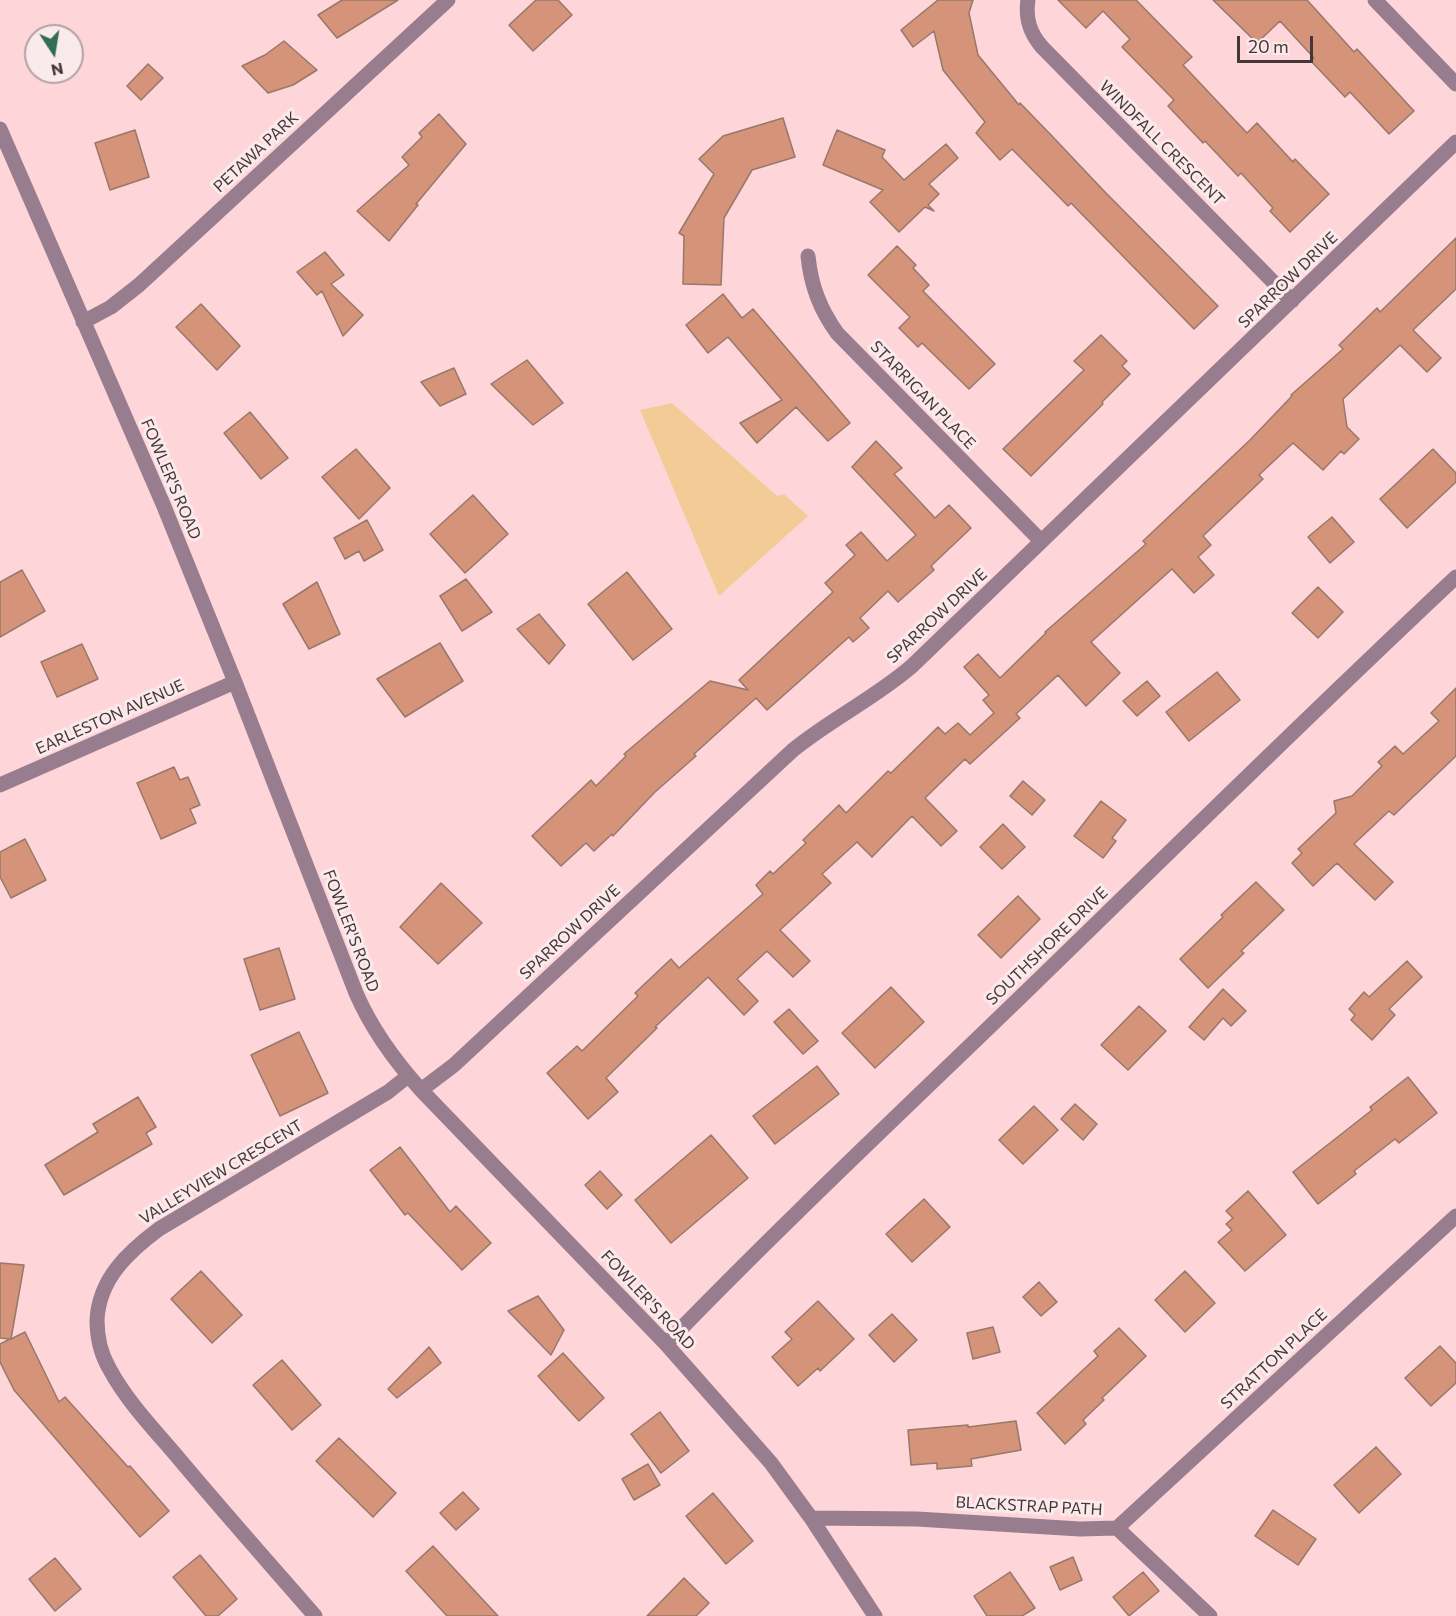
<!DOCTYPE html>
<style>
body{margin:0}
#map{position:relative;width:1456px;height:1616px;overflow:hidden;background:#fed6da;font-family:Commissioner,sans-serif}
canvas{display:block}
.north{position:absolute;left:24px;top:24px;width:60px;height:60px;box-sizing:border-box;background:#fbeaec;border:2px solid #b2a2a4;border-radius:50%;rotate:168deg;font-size:16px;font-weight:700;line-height:24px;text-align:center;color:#453637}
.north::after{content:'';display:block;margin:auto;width:21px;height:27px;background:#316d58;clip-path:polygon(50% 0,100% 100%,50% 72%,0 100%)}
.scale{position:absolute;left:1237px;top:36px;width:76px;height:27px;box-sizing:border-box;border:3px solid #453637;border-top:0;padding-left:8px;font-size:18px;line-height:21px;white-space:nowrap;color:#453637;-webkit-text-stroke:4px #fbeaec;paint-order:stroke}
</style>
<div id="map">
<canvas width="1456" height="1616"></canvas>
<div class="north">N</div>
<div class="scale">20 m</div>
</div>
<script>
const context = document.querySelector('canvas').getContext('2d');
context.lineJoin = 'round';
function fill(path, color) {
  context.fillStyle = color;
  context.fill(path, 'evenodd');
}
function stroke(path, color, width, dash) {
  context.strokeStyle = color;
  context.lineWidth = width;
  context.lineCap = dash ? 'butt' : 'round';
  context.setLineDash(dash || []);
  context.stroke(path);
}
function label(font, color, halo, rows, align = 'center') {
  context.font = font + ' Commissioner,sans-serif';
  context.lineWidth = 6;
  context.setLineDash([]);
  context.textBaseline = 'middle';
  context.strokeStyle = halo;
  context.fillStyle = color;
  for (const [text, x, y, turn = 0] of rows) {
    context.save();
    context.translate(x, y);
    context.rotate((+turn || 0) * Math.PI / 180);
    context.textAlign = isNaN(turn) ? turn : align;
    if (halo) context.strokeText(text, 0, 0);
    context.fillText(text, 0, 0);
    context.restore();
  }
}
const green = new Path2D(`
 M 672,403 L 777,496 L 784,494 L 808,516 L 719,596 L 640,410 Z`);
const building = new Path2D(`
 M 342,0 L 398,0 L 337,38 L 318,15 Z
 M 536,0 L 558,0 L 572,15 L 533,51 L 509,25 Z
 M 938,0 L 973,0 L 969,13 L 978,55 L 1019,105 L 1020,103 L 1052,136 L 1103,190 L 1218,306 L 1194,329 L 1071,203 L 1068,206 L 1012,149 L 1000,160 L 976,133 L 985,122 L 943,70 L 934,31 L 913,47 L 901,30 Z
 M 1058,0 L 1136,0 L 1192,57 L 1183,65 L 1247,133 L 1257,123 L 1293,162 L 1295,159 L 1329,194 L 1290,232 L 1270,211 L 1273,208 L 1241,173 L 1238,176 L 1205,141 L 1203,143 L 1168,106 L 1174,100 L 1122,47 L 1130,39 L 1103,11 L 1086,28 Z
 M 1213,0 L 1307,0 L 1354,52 L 1357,49 L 1414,111 L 1389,134 L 1350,92 L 1345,97 L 1311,61 L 1314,58 L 1280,21 L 1257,43 Z
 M 284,41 L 317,70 L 293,85 L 268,93 L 242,66 L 265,55 Z
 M 148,64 L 163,78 L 141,100 L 127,86 Z
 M 439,114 L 466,144 L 416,204 L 418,205 L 389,241 L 357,211 L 409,165 L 402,157 L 422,137 L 419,133 Z
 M 783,118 L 795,157 L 752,170 L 724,218 L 721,285 L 683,284 L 684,236 L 679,233 L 714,174 L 699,159 L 723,136 Z
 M 135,130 L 149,177 L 110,190 L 95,143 Z
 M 837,130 L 885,150 L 882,157 L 904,180 L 946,144 L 958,158 L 929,184 L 939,194 L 928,205 L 934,211 L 925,207 L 899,232 L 870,202 L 883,190 L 823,165 Z
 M 1456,238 L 1456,289 L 1413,330 L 1441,358 L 1427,372 L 1400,345 L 1343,399 L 1347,427 L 1359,439 L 1344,454 L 1341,451 L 1323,470 L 1293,443 L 1259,475 L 1263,479 L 1203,536 L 1211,545 L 1198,557 L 1214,575 L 1194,593 L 1172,569 L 1091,642 L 1120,673 L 1086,706 L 1058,675 L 1016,714 L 1020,718 L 970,764 L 965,759 L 925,798 L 957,831 L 941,846 L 912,816 L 872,857 L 857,842 L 822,874 L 831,883 L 780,930 L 810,961 L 793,977 L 767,951 L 737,979 L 758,1001 L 744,1015 L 708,977 L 655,1027 L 657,1028 L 606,1078 L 618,1092 L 588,1119 L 547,1073 L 577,1046 L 582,1051 L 638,996 L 635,993 L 671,959 L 679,968 L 763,894 L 756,885 L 770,871 L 773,874 L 806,843 L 803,840 L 839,805 L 846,813 L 888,771 L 891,773 L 938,727 L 945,734 L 958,723 L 970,735 L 994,713 L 983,700 L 989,695 L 964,667 L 978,654 L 1000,678 L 1046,633 L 1045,632 L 1146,544 L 1143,541 L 1250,440 L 1292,396 L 1291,395 L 1343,349 L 1339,345 L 1377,308 L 1380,312 Z
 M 897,246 L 916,265 L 913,268 L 929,285 L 923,291 L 995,364 L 969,389 L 922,343 L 918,347 L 899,328 L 910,317 L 868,275 Z
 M 325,252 L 344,275 L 331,284 L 363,315 L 343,336 L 322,291 L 317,295 L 297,272 Z
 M 723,294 L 742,318 L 753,309 L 850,423 L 828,441 L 796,407 L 757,443 L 740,423 L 782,400 L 728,337 L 708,353 L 686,325 Z
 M 201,304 L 240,346 L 217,370 L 176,327 Z
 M 1101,335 L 1127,361 L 1122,366 L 1130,374 L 1102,402 L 1103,404 L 1031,476 L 1003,449 L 1084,370 L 1074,361 Z
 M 527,360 L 563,403 L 533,425 L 491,384 Z
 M 454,368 L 466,394 L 440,406 L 421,382 Z
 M 250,412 L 288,458 L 261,479 L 224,433 Z
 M 876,441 L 902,468 L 894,474 L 935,518 L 949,505 L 971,528 L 931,566 L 934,570 L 898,602 L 888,591 L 860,618 L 869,628 L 853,642 L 849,637 L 767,710 L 756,698 L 694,754 L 696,756 L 655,792 L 613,836 L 612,834 L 594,851 L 586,843 L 561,866 L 532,836 L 591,780 L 596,786 L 626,756 L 624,754 L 710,681 L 748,690 L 739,680 L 833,592 L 825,583 L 855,555 L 846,545 L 861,532 L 887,561 L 916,535 L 852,467 Z
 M 356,449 L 390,488 L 359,519 L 322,477 Z
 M 1433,449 L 1456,473 L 1456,482 L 1407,528 L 1380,499 Z
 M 473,495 L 508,534 L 465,573 L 430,534 Z
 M 1332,517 L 1354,542 L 1330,563 L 1308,537 Z
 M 367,520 L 383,550 L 364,561 L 359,551 L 345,559 L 334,538 Z
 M 22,570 L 45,611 L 0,637 L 0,582 Z
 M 627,572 L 672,629 L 633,660 L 588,604 Z
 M 466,579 L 492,612 L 462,631 L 440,596 Z
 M 317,582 L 340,634 L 309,649 L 283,604 Z
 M 1318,587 L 1343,612 L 1318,638 L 1292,613 Z
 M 539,614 L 565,645 L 549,664 L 517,629 Z
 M 440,643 L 463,681 L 405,717 L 377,679 Z
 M 82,644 L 98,679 L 57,697 L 41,662 Z
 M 1217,672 L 1240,700 L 1189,741 L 1166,712 Z
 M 1147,681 L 1160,696 L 1137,716 L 1123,701 Z
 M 1456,688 L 1456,756 L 1394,815 L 1389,811 L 1354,844 L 1393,882 L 1375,900 L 1337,863 L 1313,886 L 1292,863 L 1302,853 L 1298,849 L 1336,813 L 1334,801 L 1352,796 L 1382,766 L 1378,762 L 1395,746 L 1403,754 L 1439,721 L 1431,713 Z
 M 174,767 L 180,780 L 188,777 L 200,805 L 190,809 L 196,823 L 161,839 L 137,783 Z
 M 1023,781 L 1045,800 L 1032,815 L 1010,796 Z
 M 1101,801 L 1126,820 L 1112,838 L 1116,841 L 1103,858 L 1074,836 Z
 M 1003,824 L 1025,847 L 1002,869 L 980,847 Z
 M 25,839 L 46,880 L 11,898 L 0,877 L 0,852 Z
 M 1256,882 L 1284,910 L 1241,951 L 1244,953 L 1208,988 L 1180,959 L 1223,917 L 1221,915 Z
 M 441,883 L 482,923 L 438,964 L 400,927 Z
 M 1018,896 L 1040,919 L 1001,958 L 978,935 Z
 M 279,948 L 295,999 L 260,1010 L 244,959 Z
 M 1407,961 L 1422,977 L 1389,1009 L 1395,1015 L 1372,1040 L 1351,1020 L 1355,1015 L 1349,1009 L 1364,992 L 1369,997 Z
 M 891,987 L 924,1022 L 875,1068 L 842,1033 Z
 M 1223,989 L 1246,1011 L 1231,1026 L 1223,1018 L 1204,1040 L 1189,1027 Z
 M 1139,1006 L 1166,1031 L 1128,1070 L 1101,1045 Z
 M 789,1009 L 818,1041 L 803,1054 L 774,1022 Z
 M 299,1032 L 328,1093 L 280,1116 L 251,1055 Z
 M 817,1066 L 839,1094 L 775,1144 L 753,1116 Z
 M 1408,1077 L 1437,1113 L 1399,1143 L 1395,1139 L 1354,1171 L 1356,1174 L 1318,1204 L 1293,1172 L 1372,1110 L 1370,1107 Z
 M 138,1097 L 156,1127 L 146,1133 L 152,1144 L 64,1195 L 45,1165 L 98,1132 L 93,1124 Z
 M 1075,1104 L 1097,1124 L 1083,1140 L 1061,1119 Z
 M 1034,1106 L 1058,1130 L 1023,1164 L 999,1140 Z
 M 711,1135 L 748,1178 L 671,1243 L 635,1200 Z
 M 400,1147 L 450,1212 L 456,1206 L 491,1243 L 462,1270 L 408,1213 L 405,1215 L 370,1170 Z
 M 600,1171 L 622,1195 L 607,1209 L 585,1185 Z
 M 1248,1191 L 1286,1235 L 1245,1271 L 1218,1242 L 1232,1230 L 1226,1224 L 1233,1218 L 1226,1211 Z
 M 924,1199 L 950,1227 L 912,1262 L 886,1234 Z
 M 0,1263 L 24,1265 L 11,1339 L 25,1332 L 59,1402 L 65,1397 L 128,1467 L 130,1466 L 169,1511 L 140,1537 L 14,1390 L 0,1362 L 0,1344 L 10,1339 L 0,1338 Z
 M 201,1271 L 242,1315 L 212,1343 L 171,1299 Z
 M 1185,1271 L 1215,1303 L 1185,1332 L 1155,1300 Z
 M 1039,1282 L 1057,1302 L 1041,1316 L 1023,1297 Z
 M 538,1296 L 564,1330 L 551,1355 L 508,1311 Z
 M 818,1301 L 854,1339 L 820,1371 L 818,1368 L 798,1386 L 772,1357 L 792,1339 L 785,1332 Z
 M 892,1314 L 917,1340 L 894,1362 L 869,1335 Z
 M 993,1327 L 1000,1352 L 973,1359 L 967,1333 Z
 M 1119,1328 L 1146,1356 L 1102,1398 L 1104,1400 L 1083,1420 L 1086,1424 L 1065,1444 L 1037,1413 L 1098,1356 L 1094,1351 Z
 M 1440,1346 L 1456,1363 L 1456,1383 L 1431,1406 L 1405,1378 Z
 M 429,1347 L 441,1363 L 397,1398 L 388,1389 Z
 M 563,1353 L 604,1398 L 579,1421 L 538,1376 Z
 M 282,1360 L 321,1405 L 292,1430 L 253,1385 Z
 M 660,1412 L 689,1451 L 661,1473 L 631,1434 Z
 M 1016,1421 L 1021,1450 L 971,1459 L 972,1466 L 937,1469 L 937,1463 L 911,1465 L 908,1430 L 968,1425 L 968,1427 Z
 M 339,1438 L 396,1493 L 373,1517 L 316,1461 Z
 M 1376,1447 L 1401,1474 L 1359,1513 L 1334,1485 Z
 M 648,1464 L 660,1485 L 634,1500 L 622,1479 Z
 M 463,1492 L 479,1509 L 456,1530 L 440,1513 Z
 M 713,1493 L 753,1541 L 726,1564 L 686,1516 Z
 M 1273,1510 L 1316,1539 L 1298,1565 L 1255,1536 Z
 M 433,1546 L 498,1616 L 447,1616 L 406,1571 Z
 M 200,1555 L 237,1599 L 218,1616 L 206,1616 L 173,1577 Z
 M 1073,1557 L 1082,1580 L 1060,1590 L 1050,1567 Z
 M 55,1558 L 81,1589 L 55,1611 L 29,1579 Z
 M 1010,1572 L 1035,1608 L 1022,1616 L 987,1616 L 974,1596 Z
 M 1143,1572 L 1159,1591 L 1129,1616 L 1113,1597 Z
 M 684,1578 L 709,1603 L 696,1616 L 647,1616 Z`);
const minor = new Path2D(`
 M 1028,0 C 1025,19 1030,33 1042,47 L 1292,301
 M 1375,0 L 1456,84
 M 0,129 L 163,504 L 235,682 L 356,993 C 372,1030 394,1060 421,1090 L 666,1344 L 771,1463 L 811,1518 L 875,1616
 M 808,256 C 811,286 820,309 837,333 L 1041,541
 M 83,322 L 111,307 L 139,285 L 448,0
 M 0,785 L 235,682
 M 421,1090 L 454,1065 L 793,750 C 831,719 875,698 912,666 L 1456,142
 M 666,1344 C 785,1221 910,1104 1034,984 C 1174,848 1313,711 1456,577
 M 811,1518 L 917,1519 L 1080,1529 L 1117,1528 L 1210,1616
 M 1117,1528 L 1456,1216
 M 315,1616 C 268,1562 221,1509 175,1454 C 152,1427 126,1400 109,1368 C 101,1354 97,1336 97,1320 C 99,1279 128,1252 159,1229 L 388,1092 L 408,1076`);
const streetNames = [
 ["WINDFALL CRESCENT",1162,143,45],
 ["PETAWA PARK",256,152,-43],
 ["SPARROW DRIVE",1288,280,-44],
 ["STARRIGAN PLACE",923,395,46],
 ["FOWLER'S ROAD",171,479,67],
 ["SPARROW DRIVE",937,616,-43],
 ["EARLESTON AVENUE",110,717,-24],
 ["FOWLER'S ROAD",351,931,69],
 ["SPARROW DRIVE",570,932,-43],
 ["SOUTHSHORE DRIVE",1047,946,-44],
 ["VALLEYVIEW CRESCENT",221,1172,-31],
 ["FOWLER'S ROAD",648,1300,47],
 ["STRATTON PLACE",1274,1359,-43],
 ["BLACKSTRAP PATH",1029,1506,3]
];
fill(green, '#f3cb96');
fill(building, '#d59379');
stroke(building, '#97786b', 1.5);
stroke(minor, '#987d8e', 15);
label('16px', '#453637', '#fbeaec', streetNames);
</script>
